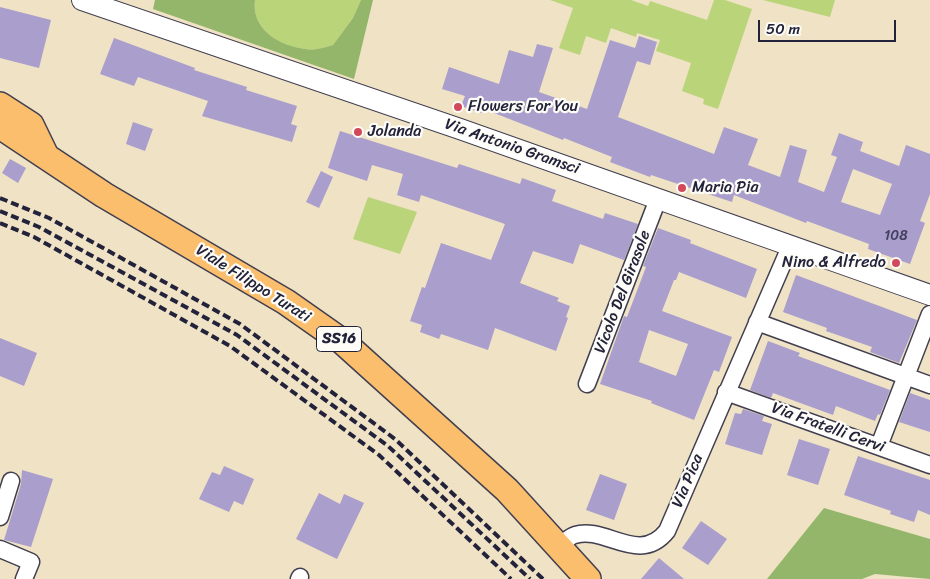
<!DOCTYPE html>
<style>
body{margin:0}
#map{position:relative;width:930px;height:579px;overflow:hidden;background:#f0e2c5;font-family:Sriracha,sans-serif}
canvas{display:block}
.scale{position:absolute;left:758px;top:20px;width:138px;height:22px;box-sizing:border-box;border:2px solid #22223b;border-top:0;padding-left:6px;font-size:15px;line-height:18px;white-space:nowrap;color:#22223b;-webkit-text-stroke:4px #fdfcf7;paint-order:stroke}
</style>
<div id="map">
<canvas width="930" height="579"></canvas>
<div class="scale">50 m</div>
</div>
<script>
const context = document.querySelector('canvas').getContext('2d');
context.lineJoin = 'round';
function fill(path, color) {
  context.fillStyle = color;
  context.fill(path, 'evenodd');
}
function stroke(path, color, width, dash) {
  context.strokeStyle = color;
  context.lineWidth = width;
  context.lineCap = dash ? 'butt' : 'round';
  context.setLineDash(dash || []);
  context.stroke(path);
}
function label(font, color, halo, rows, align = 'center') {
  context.font = font + ' Sriracha,sans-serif';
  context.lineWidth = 4.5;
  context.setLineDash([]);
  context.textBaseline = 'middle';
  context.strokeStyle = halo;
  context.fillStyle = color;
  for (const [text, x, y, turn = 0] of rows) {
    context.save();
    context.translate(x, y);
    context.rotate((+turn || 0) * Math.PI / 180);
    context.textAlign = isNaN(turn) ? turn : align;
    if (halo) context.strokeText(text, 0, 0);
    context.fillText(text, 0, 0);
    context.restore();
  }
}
const green = new Path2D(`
 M 255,0 L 361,0 L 353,18 L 333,45 C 325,47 314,51 306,49 C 279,46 251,29 255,0 Z
 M 550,0 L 631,0 L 648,6 L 650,1 L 707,20 L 714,0 L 725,0 L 752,9 L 718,109 L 703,104 L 704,99 L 682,91 L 691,63 L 656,51 L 660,40 L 637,33 L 636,37 L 611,28 L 606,43 L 586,36 L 580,55 L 559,48 L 573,8 Z
 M 763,0 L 835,0 L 830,17 Z
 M 368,197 L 417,212 L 400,254 L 353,239 Z`);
const forest = new Path2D(`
 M 155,0 L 255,0 C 251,29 279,46 306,49 C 314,51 325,47 333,45 L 353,18 L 361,0 L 373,0 L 354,79 L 153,9 Z
 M 824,508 L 930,539 L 930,579 L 875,574 L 862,579 L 767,579 Z`);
const building = new Path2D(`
 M 0,7 L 51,20 L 39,68 L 0,58 Z
 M 639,36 L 657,42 L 650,65 L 637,61 L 618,117 L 714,154 L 724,127 L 758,139 L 748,165 L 780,177 L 790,145 L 807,150 L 798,182 L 824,192 L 837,157 L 831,155 L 839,133 L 863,142 L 860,151 L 899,166 L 906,145 L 930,154 L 930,194 L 920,221 L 925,223 L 910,264 L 868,249 L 869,244 L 807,221 L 806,223 L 734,195 L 732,202 L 651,175 L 650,177 L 610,162 L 612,157 L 564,138 L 563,140 L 484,109 L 482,113 L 461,106 L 465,96 L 442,89 L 449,67 L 499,84 L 509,50 L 533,57 L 537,44 L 553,48 L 539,92 L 587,109 L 610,40 L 635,48 ZM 853,169 L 892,184 L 880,215 L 841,202 Z
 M 114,38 L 195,68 L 194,70 L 247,87 L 246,90 L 297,106 L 291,124 L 297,126 L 292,142 L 202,116 L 208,101 L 138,77 L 134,86 L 100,74 Z
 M 133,122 L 153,129 L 145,151 L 126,144 Z
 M 340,131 L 457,168 L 459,164 L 520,184 L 522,178 L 556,190 L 552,201 L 603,219 L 605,213 L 638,224 L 624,260 L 580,244 L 573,264 L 533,251 L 520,283 L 559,298 L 557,301 L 570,306 L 566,317 L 568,318 L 556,351 L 495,328 L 488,350 L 441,334 L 439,339 L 420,332 L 422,325 L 410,321 L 422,287 L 425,288 L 441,243 L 491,260 L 505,224 L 421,195 L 419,202 L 397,195 L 403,174 L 372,165 L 367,181 L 328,168 Z
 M 10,159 L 26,168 L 18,183 L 2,173 Z
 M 321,171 L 333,177 L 319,208 L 306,202 Z
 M 658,228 L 691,240 L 690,243 L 757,269 L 746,298 L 679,272 L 676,280 L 674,280 L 662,311 L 732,337 L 719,372 L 714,370 L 694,420 L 651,403 L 652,401 L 600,384 L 624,316 L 627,317 L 646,267 L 643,266 ZM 649,330 L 688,344 L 676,376 L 639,362 Z
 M 796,275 L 917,320 L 899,363 L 870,352 L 872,347 L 826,331 L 827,328 L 783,312 Z
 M 0,338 L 37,353 L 24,386 L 0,376 Z
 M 768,341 L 800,353 L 798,356 L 890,390 L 880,415 L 878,414 L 875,421 L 836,406 L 833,415 L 773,393 L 771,398 L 750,390 Z
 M 910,393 L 930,400 L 930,432 L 899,422 Z
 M 743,409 L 764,416 L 762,421 L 772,424 L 762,455 L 725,444 L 735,413 L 741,414 Z
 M 799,439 L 830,449 L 818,485 L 787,475 Z
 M 858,456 L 930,480 L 930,515 L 918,510 L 914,522 L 890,514 L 891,511 L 844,495 Z
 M 224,466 L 254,479 L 243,505 L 234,501 L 229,512 L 199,499 L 212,472 L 220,475 Z
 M 22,470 L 53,479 L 31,547 L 4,540 L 21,484 Z
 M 600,474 L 627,484 L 614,520 L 586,510 Z
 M 319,493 L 340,504 L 344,494 L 364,503 L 337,559 L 296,539 Z
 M 701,521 L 727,539 L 708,565 L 682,548 Z
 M 659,558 L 684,579 L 641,579 Z`);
const minor = new Path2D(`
 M 757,322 L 930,385
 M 587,384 L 658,199
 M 726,392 L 930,465
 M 879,446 L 930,314
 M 0,517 L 11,481
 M 559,546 C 564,543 570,536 575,535 C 605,525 639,566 667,531 L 790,247
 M 0,549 L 31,562 L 24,579
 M 299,579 L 300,577`);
const tertiary = new Path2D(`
 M 82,0 L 460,129 L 930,295`);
const primary = new Path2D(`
 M 0,105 L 31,125 L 46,156
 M 0,126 L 104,195 L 286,302 L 343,342 L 507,490 L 588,579`);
const rail = new Path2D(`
 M 0,198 L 49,218 L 240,324 L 395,439 L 543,579
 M 0,211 L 39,227 L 237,335 L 388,446 L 530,579
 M 0,223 L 34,237 L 230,346 L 379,455 L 511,579`);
const markers = [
 [458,107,5,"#d1495b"],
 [358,132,5,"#d1495b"],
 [682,188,5,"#d1495b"],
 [896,263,5,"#d1495b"]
];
const numberNames = [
 ["108",896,236]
];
const shields = [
 [339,339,45]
];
const shieldNames = [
 ["SS16",339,339]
];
const poiNames = [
 ["Flowers For You",468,107],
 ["Jolanda",368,132],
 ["Maria Pia",692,188],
 ["Nino & Alfredo",886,263,"right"]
];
const streetNames = [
 ["Via Antonio Gramsci",512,147,19],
 ["Viale Filippo Turati",253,284,32],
 ["Vicolo Del Girasole",623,292,-69],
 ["Via Fratelli Cervi",828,428,20],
 ["Via Pica",688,481,-67]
];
fill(green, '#bad47a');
fill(forest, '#93b66a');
fill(building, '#a99ecc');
stroke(minor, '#413f50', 19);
stroke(tertiary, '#413f50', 22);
stroke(primary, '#413f50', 28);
stroke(minor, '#fff', 16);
stroke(tertiary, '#fff', 20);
stroke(primary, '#fabe6d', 25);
stroke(rail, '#22223b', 4, [8, 4]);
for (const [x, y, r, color] of markers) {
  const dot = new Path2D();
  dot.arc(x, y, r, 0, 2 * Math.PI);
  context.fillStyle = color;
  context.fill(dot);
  stroke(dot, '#fdfcf7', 2);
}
label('14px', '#44415f', null, numberNames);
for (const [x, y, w] of shields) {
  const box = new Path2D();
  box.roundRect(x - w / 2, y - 12.5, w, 25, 4);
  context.fillStyle = '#fdfcf7';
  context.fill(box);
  stroke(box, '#22223b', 1);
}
label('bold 15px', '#22223b', null, shieldNames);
label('16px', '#22223b', '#fdfcf7', poiNames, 'left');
label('16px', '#22223b', '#fdfcf7', streetNames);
</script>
